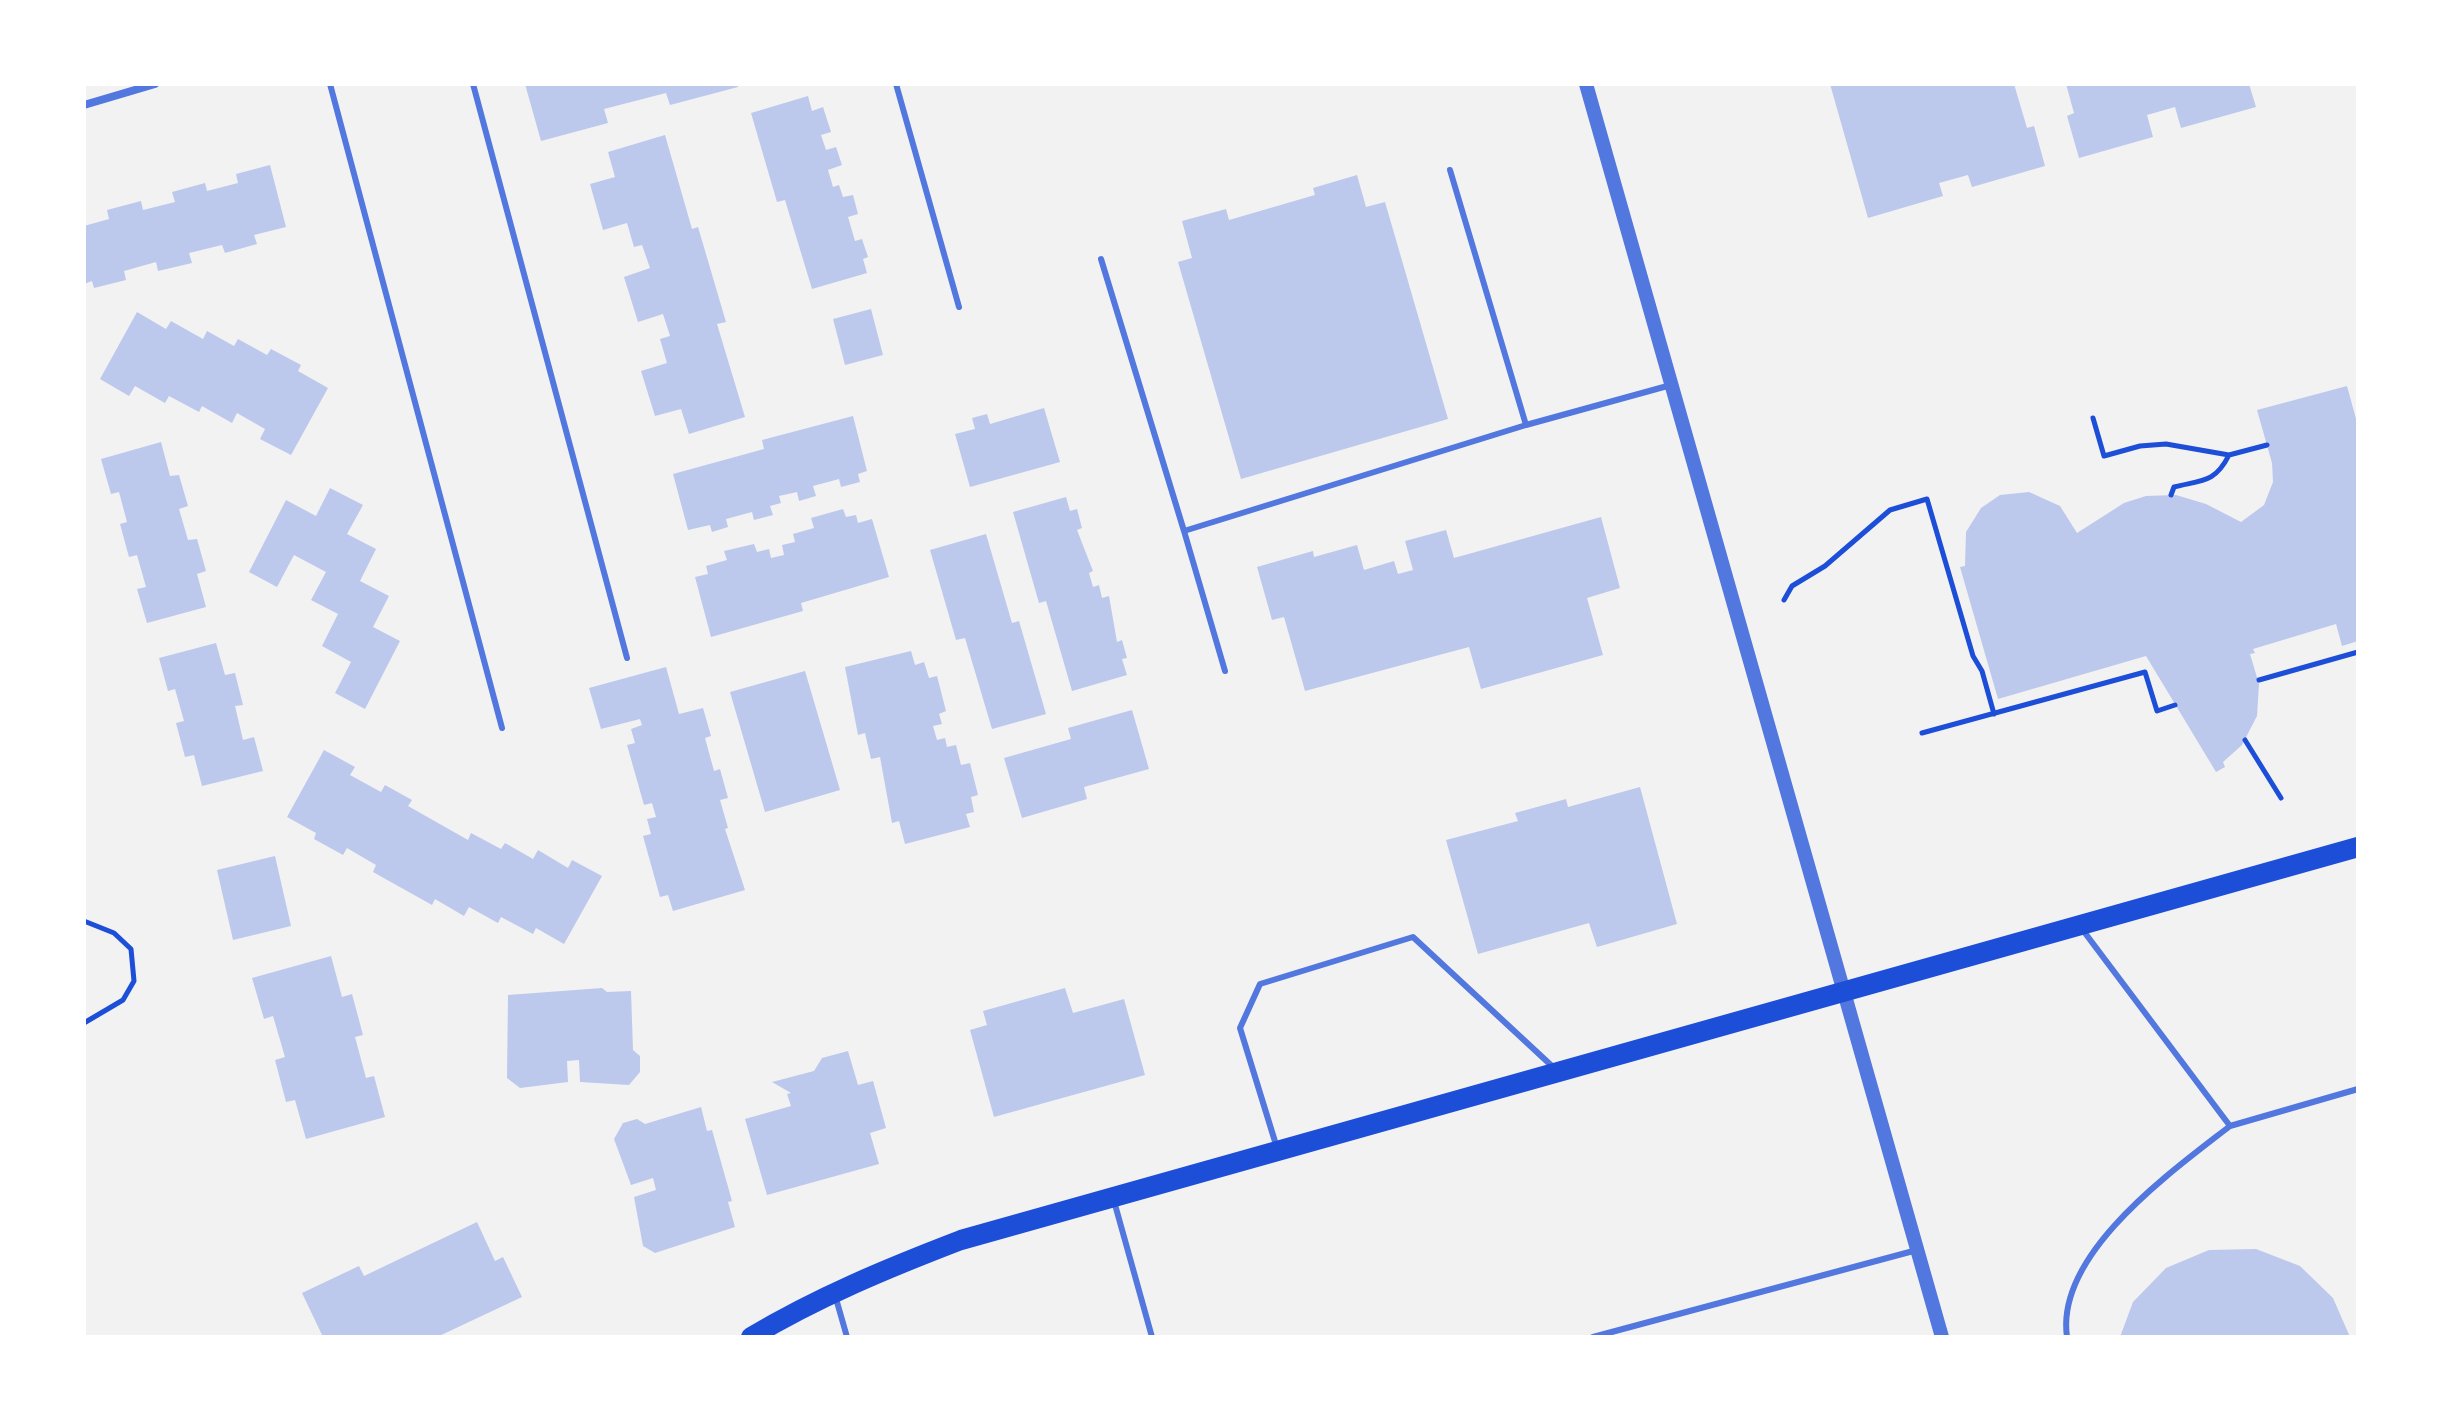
<!DOCTYPE html>
<style>
body{margin:0}
#map{position:relative;width:2442px;height:1421px;overflow:hidden;background:#f2f2f2;font-family:"Public Sans",sans-serif}
canvas{display:block}
.frame{position:absolute;inset:0;border:86px solid #fff;pointer-events:none}
</style>
<div id="map">
<canvas width="2442" height="1421"></canvas>
<div class="frame"></div>
</div>
<script>
const context = document.querySelector('canvas').getContext('2d');
context.lineJoin = 'round';
function fill(path, color) {
  context.fillStyle = color;
  context.fill(path, 'evenodd');
}
function stroke(path, color, width, dash) {
  context.strokeStyle = color;
  context.lineWidth = width;
  context.lineCap = dash ? 'butt' : 'round';
  context.setLineDash(dash || []);
  context.stroke(path);
}
const building = new Path2D(`
 M 525,84 L 737,84 L 738,87 L 670,105 L 666,93 L 604,109 L 608,123 L 541,141 Z
 M 1830,84 L 2014,84 L 2027,128 L 2034,126 L 2045,166 L 1972,187 L 1968,175 L 1939,183 L 1943,196 L 1868,218 Z
 M 2066,84 L 2249,84 L 2256,107 L 2181,128 L 2175,107 L 2147,115 L 2153,137 L 2079,158 L 2067,116 L 2074,113 Z
 M 808,96 L 812,111 L 823,107 L 831,132 L 821,135 L 826,150 L 836,147 L 842,165 L 828,170 L 833,187 L 839,185 L 843,197 L 853,195 L 858,214 L 848,217 L 855,241 L 862,239 L 868,257 L 863,259 L 867,273 L 812,289 L 785,200 L 777,202 L 751,113 Z
 M 665,135 L 692,229 L 698,227 L 726,322 L 717,324 L 745,417 L 689,434 L 681,409 L 655,416 L 641,371 L 667,363 L 660,339 L 670,336 L 663,314 L 638,322 L 624,277 L 650,268 L 642,245 L 634,247 L 627,223 L 603,230 L 590,184 L 615,177 L 608,152 Z
 M 270,165 L 286,227 L 254,235 L 257,244 L 225,253 L 222,245 L 189,253 L 192,263 L 158,271 L 156,262 L 124,271 L 126,280 L 94,288 L 92,281 L 84,284 L 84,226 L 109,219 L 107,210 L 141,201 L 143,210 L 175,202 L 172,192 L 205,183 L 207,191 L 238,183 L 236,174 Z
 M 1357,175 L 1366,207 L 1385,202 L 1448,419 L 1241,479 L 1178,262 L 1192,258 L 1182,221 L 1226,209 L 1229,220 L 1315,195 L 1313,188 Z
 M 871,309 L 883,355 L 845,365 L 833,319 Z
 M 137,312 L 166,329 L 171,321 L 203,339 L 207,331 L 234,346 L 238,339 L 267,355 L 271,349 L 301,365 L 298,371 L 328,388 L 291,455 L 260,439 L 265,429 L 237,413 L 232,423 L 202,406 L 199,412 L 169,396 L 165,403 L 135,386 L 129,396 L 100,379 Z
 M 2347,386 L 2358,426 L 2358,641 L 2342,646 L 2336,624 L 2253,649 L 2255,653 L 2250,654 L 2259,684 L 2257,716 L 2242,745 L 2223,762 L 2225,767 L 2216,772 L 2146,656 L 1998,699 L 1960,567 L 1965,566 L 1966,532 L 1981,508 L 2000,495 L 2029,492 L 2060,506 L 2077,533 L 2124,503 L 2146,496 L 2176,495 L 2206,504 L 2241,522 L 2264,505 L 2273,482 L 2272,463 L 2257,410 Z
 M 1044,408 L 1060,462 L 970,487 L 955,434 L 975,429 L 972,418 L 987,414 L 990,424 Z
 M 853,416 L 867,471 L 858,474 L 860,482 L 841,487 L 839,479 L 813,486 L 816,496 L 799,501 L 797,492 L 779,496 L 781,503 L 770,506 L 773,515 L 754,520 L 752,512 L 726,519 L 728,527 L 712,532 L 710,525 L 688,530 L 673,474 L 764,449 L 762,440 Z
 M 161,442 L 170,476 L 179,475 L 188,506 L 179,509 L 188,540 L 197,539 L 206,571 L 197,574 L 206,607 L 147,623 L 137,589 L 146,587 L 137,555 L 129,557 L 120,524 L 127,522 L 119,492 L 111,494 L 101,459 Z
 M 330,488 L 363,505 L 347,534 L 376,549 L 360,581 L 389,596 L 373,627 L 400,641 L 365,709 L 335,693 L 351,662 L 322,646 L 338,614 L 311,600 L 326,572 L 294,555 L 277,587 L 249,572 L 286,500 L 316,516 Z
 M 1066,497 L 1070,511 L 1077,509 L 1082,528 L 1077,530 L 1093,571 L 1089,573 L 1093,587 L 1099,585 L 1102,598 L 1109,596 L 1117,642 L 1122,640 L 1127,658 L 1122,659 L 1127,675 L 1072,691 L 1046,601 L 1039,603 L 1013,512 Z
 M 843,509 L 846,517 L 856,515 L 858,523 L 872,519 L 889,577 L 801,603 L 803,611 L 711,637 L 695,577 L 708,574 L 706,566 L 727,560 L 724,551 L 754,544 L 757,552 L 769,549 L 771,558 L 784,555 L 782,545 L 795,542 L 793,534 L 814,528 L 811,518 Z
 M 1601,517 L 1620,588 L 1587,598 L 1603,655 L 1481,689 L 1469,647 L 1305,691 L 1284,617 L 1272,620 L 1257,567 L 1313,551 L 1314,557 L 1357,545 L 1364,570 L 1394,561 L 1398,574 L 1413,570 L 1405,541 L 1446,530 L 1454,558 Z
 M 986,534 L 1012,623 L 1019,621 L 1046,714 L 992,729 L 965,638 L 956,640 L 930,550 Z
 M 216,643 L 225,675 L 235,673 L 243,705 L 235,706 L 243,740 L 254,737 L 263,771 L 202,786 L 194,755 L 185,757 L 176,723 L 184,721 L 175,689 L 168,691 L 159,658 Z
 M 911,651 L 915,665 L 924,662 L 929,678 L 937,676 L 946,711 L 939,714 L 942,724 L 933,726 L 937,740 L 945,738 L 947,747 L 956,745 L 961,765 L 970,763 L 978,795 L 971,797 L 974,812 L 966,814 L 970,827 L 905,844 L 899,821 L 892,823 L 880,757 L 871,759 L 865,733 L 858,735 L 845,667 Z
 M 666,667 L 679,714 L 703,708 L 711,736 L 705,738 L 714,771 L 720,769 L 728,798 L 720,800 L 728,828 L 725,829 L 745,890 L 673,911 L 668,895 L 660,897 L 643,836 L 651,834 L 647,819 L 656,817 L 652,803 L 644,805 L 627,745 L 635,743 L 631,729 L 642,725 L 640,719 L 601,729 L 589,688 Z
 M 805,671 L 840,790 L 765,812 L 730,692 Z
 M 1132,710 L 1149,769 L 1084,787 L 1087,799 L 1022,818 L 1004,758 L 1071,739 L 1068,728 Z
 M 324,750 L 355,767 L 350,775 L 381,792 L 385,785 L 412,800 L 408,806 L 468,840 L 471,833 L 501,849 L 505,843 L 533,859 L 538,850 L 568,868 L 572,860 L 602,876 L 564,944 L 536,928 L 533,934 L 501,917 L 498,923 L 469,907 L 464,916 L 435,899 L 432,905 L 373,872 L 376,865 L 347,848 L 343,855 L 314,839 L 316,833 L 287,817 Z
 M 1640,787 L 1677,924 L 1597,947 L 1589,923 L 1478,954 L 1446,840 L 1518,821 L 1515,813 L 1566,799 L 1568,807 Z
 M 275,856 L 291,926 L 233,940 L 217,870 Z
 M 331,956 L 342,997 L 352,994 L 363,1035 L 355,1037 L 366,1078 L 374,1076 L 385,1117 L 306,1139 L 295,1100 L 286,1102 L 275,1060 L 285,1057 L 273,1016 L 264,1019 L 252,978 Z
 M 602,988 L 607,992 L 631,991 L 633,1050 L 640,1056 L 640,1072 L 629,1085 L 580,1082 L 579,1060 L 567,1061 L 568,1082 L 520,1088 L 507,1078 L 508,995 Z
 M 1065,988 L 1073,1013 L 1124,999 L 1145,1075 L 994,1117 L 970,1030 L 987,1025 L 983,1011 Z
 M 848,1051 L 858,1085 L 873,1081 L 886,1128 L 870,1133 L 879,1164 L 767,1195 L 745,1119 L 791,1106 L 787,1094 L 791,1093 L 772,1082 L 814,1071 L 822,1058 Z
 M 701,1107 L 707,1131 L 712,1130 L 732,1201 L 728,1202 L 735,1227 L 655,1253 L 643,1246 L 634,1197 L 656,1190 L 653,1178 L 631,1185 L 614,1139 L 623,1123 L 637,1119 L 645,1124 Z
 M 477,1222 L 495,1261 L 503,1257 L 522,1297 L 437,1337 L 323,1337 L 302,1293 L 359,1266 L 364,1276 Z
 M 2256,1249 L 2300,1266 L 2333,1298 L 2350,1337 L 2120,1337 L 2133,1302 L 2166,1268 L 2209,1250 Z`);
const path = new Path2D(`
 M 2093,418 L 2104,456 L 2140,446 L 2166,444 L 2229,455 L 2267,445
 M 2171,495 L 2174,487 C 2202,480 2215,483 2229,455
 M 1784,600 L 1792,586 L 1825,566 L 1890,510 L 1927,499 L 1973,656 L 1982,671 L 1994,714
 M 2259,680 L 2358,652
 M 1922,733 L 2145,672 L 2157,711 L 2175,705
 M 2245,740 L 2281,798
 M 84,921 L 114,933 L 131,949 L 134,981 L 123,1000 L 84,1023`);
const service = new Path2D(`
 M 330,84 L 502,728
 M 473,84 L 627,658
 M 896,84 L 959,307
 M 1450,170 L 1526,425
 M 1101,259 L 1184,531 L 1526,425 L 1671,385
 M 1184,531 L 1225,671
 M 2082,929 L 2230,1126 L 2358,1089
 M 1277,1148 L 1240,1028 L 1260,984 L 1413,937 L 1553,1067
 M 1114,1201 L 1152,1337
 M 835,1295 L 847,1337
 M 1593,1337 L 1917,1250
 M 2067,1337 C 2055,1254 2171,1172 2230,1126`);
const minor = new Path2D(`
 M 84,105 L 155,84`);
const tertiary = new Path2D(`
 M 1586,84 L 1942,1337`);
const primary = new Path2D(`
 M 751,1337 C 818,1297 888,1268 961,1240 L 2358,847`);
fill(building, '#bdc9ec');
stroke(path, '#1d4ed8', 5);
stroke(service, '#5277de', 6);
stroke(minor, '#5277de', 8);
stroke(tertiary, '#5277de', 14);
stroke(primary, '#1d4ed8', 20);
</script>
